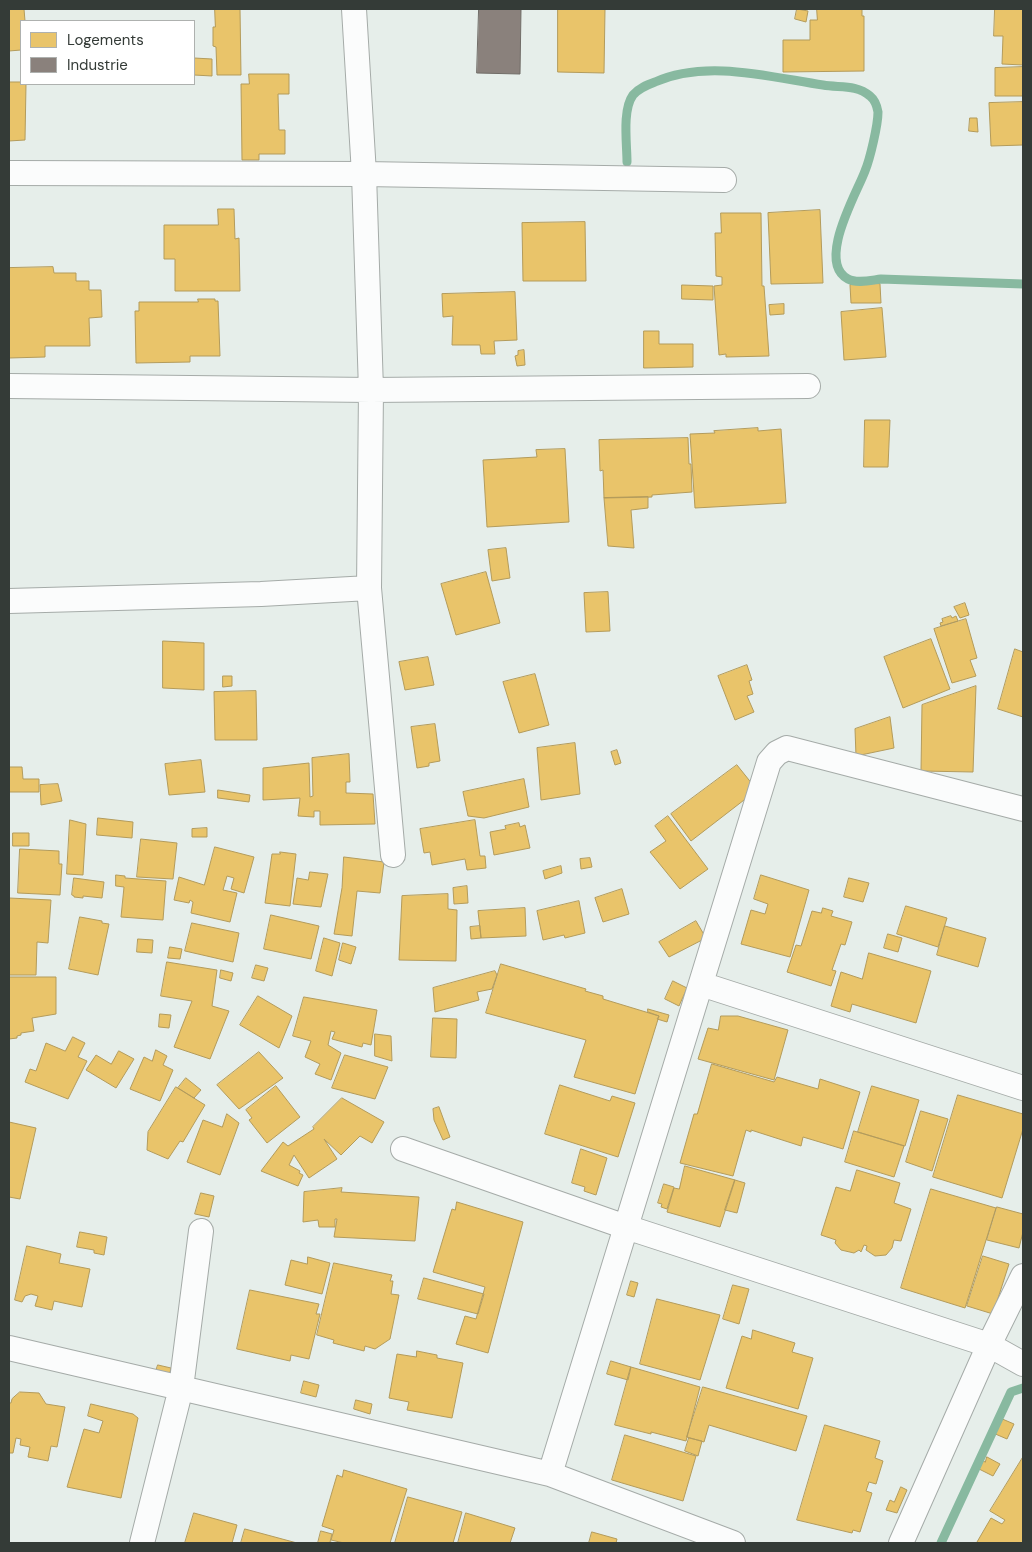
<!DOCTYPE html>
<style>
body{margin:0}
#map{position:relative;width:1032px;height:1552px;overflow:hidden;background:#e6eeea;font-family:"DM Sans",sans-serif}
canvas{display:block}
.frame{position:absolute;inset:0;border:10px solid #343b37;pointer-events:none}
.legend{position:absolute;left:20px;top:20px;width:175px;height:65px;box-sizing:border-box;background:#fff;border:1px solid #aeb1af;margin:0;padding:6px 9px;list-style:none;font-size:15px;color:#343b37}
.legend li{display:flex;align-items:center;gap:10px;height:25px}
.legend b{width:25px;border:1px solid #aeb1af}
</style>
<div id="map">
<canvas width="1032" height="1552"></canvas>
<div class="frame"></div>
<ul class="legend">
<li><b style="height:14px;background:#e9c46a"></b>Logements</li>
<li><b style="height:14px;background:#8a817c"></b>Industrie</li>
</ul>
</div>
<script>
const context = document.querySelector('canvas').getContext('2d');
context.lineJoin = 'round';
function fill(path, color) {
  context.fillStyle = color;
  context.fill(path, 'evenodd');
}
function stroke(path, color, width, dash) {
  context.strokeStyle = color;
  context.lineWidth = width;
  context.lineCap = dash ? 'butt' : 'round';
  context.setLineDash(dash || []);
  context.stroke(path);
}
const homes = new Path2D(`
 M 9,9 L 24,9 L 25,21 L 21,21 L 21,50 L 9,51 Z
 M 215,9 L 240,9 L 241,75 L 217,75 L 216,47 L 213,46 L 213,27 L 215,27 Z
 M 558,9 L 605,9 L 604,73 L 558,72 Z
 M 797,9 L 808,11 L 806,22 L 795,19 Z
 M 817,9 L 862,9 L 862,16 L 864,16 L 864,71 L 783,72 L 783,40 L 810,40 L 810,20 L 817,20 Z
 M 995,9 L 1023,9 L 1023,65 L 1002,64 L 1003,36 L 994,36 Z
 M 194,58 L 212,59 L 212,76 L 194,75 Z
 M 1023,67 L 1023,96 L 995,96 L 995,68 Z
 M 249,74 L 289,74 L 289,94 L 278,94 L 279,130 L 285,130 L 285,154 L 259,154 L 259,160 L 242,160 L 241,84 L 249,84 Z
 M 9,82 L 21,82 L 21,84 L 26,84 L 25,140 L 9,141 Z
 M 1023,102 L 1023,145 L 991,146 L 989,103 Z
 M 970,118 L 977,118 L 978,132 L 969,131 Z
 M 218,209 L 234,209 L 235,239 L 239,238 L 240,291 L 175,291 L 175,259 L 164,259 L 164,225 L 218,225 Z
 M 820,210 L 823,283 L 771,284 L 768,213 Z
 M 721,213 L 761,213 L 762,286 L 764,286 L 769,356 L 726,357 L 726,354 L 719,355 L 714,286 L 722,285 L 722,277 L 716,276 L 715,233 L 721,233 Z
 M 585,222 L 586,281 L 523,281 L 522,223 Z
 M 53,267 L 54,273 L 76,273 L 76,281 L 89,281 L 89,290 L 101,290 L 102,317 L 89,318 L 90,346 L 45,346 L 45,357 L 9,358 L 9,268 Z
 M 880,284 L 881,303 L 851,303 L 850,285 Z
 M 682,285 L 713,286 L 713,300 L 682,299 Z
 M 515,292 L 517,340 L 494,341 L 495,354 L 481,354 L 480,345 L 452,345 L 453,316 L 443,317 L 442,294 Z
 M 198,299 L 215,299 L 215,301 L 218,301 L 220,356 L 190,356 L 190,362 L 136,363 L 135,311 L 139,311 L 139,302 L 198,302 Z
 M 784,304 L 784,314 L 770,315 L 769,305 Z
 M 882,308 L 886,357 L 844,360 L 841,312 Z
 M 644,331 L 659,331 L 659,344 L 693,344 L 693,367 L 644,368 Z
 M 524,350 L 525,365 L 517,366 L 515,356 L 518,355 L 518,351 Z
 M 865,420 L 890,420 L 888,467 L 864,467 Z
 M 758,428 L 758,431 L 781,429 L 786,503 L 695,508 L 690,434 L 715,433 L 714,431 Z
 M 688,438 L 689,464 L 691,464 L 692,492 L 652,495 L 652,497 L 604,498 L 603,470 L 600,471 L 599,440 Z
 M 565,449 L 569,522 L 487,527 L 483,460 L 537,457 L 536,450 Z
 M 648,497 L 648,508 L 631,510 L 634,548 L 608,546 L 604,498 Z
 M 506,548 L 510,578 L 492,581 L 488,550 Z
 M 486,572 L 500,623 L 456,635 L 441,584 Z
 M 608,592 L 610,631 L 586,632 L 584,593 Z
 M 965,603 L 969,615 L 960,618 L 954,607 Z
 M 951,616 L 952,618 L 956,616 L 958,621 L 941,626 L 940,623 L 943,622 L 942,619 Z
 M 966,619 L 977,658 L 970,660 L 976,676 L 952,683 L 934,629 Z
 M 931,639 L 950,689 L 903,708 L 884,657 Z
 M 163,641 L 204,643 L 204,690 L 163,688 Z
 M 1015,649 L 1023,652 L 1023,717 L 998,709 Z
 M 428,657 L 434,685 L 405,690 L 399,662 Z
 M 747,665 L 752,680 L 749,681 L 753,694 L 747,696 L 754,712 L 735,720 L 718,676 Z
 M 535,674 L 549,725 L 519,733 L 503,682 Z
 M 223,676 L 232,676 L 232,686 L 223,687 Z
 M 976,686 L 973,772 L 921,771 L 922,705 Z
 M 256,691 L 257,740 L 215,740 L 214,692 Z
 M 890,717 L 894,748 L 856,756 L 855,729 Z
 M 435,724 L 440,761 L 429,763 L 429,766 L 417,768 L 411,727 Z
 M 575,743 L 580,794 L 541,800 L 537,748 Z
 M 617,750 L 621,763 L 615,765 L 611,752 Z
 M 349,754 L 350,782 L 346,782 L 346,793 L 373,794 L 375,824 L 320,825 L 320,811 L 314,811 L 314,817 L 298,816 L 300,798 L 263,800 L 263,768 L 309,763 L 310,797 L 313,796 L 312,758 Z
 M 201,760 L 205,792 L 169,795 L 165,764 Z
 M 737,765 L 757,790 L 691,841 L 671,814 Z
 M 9,767 L 22,767 L 23,779 L 39,779 L 39,792 L 9,792 Z
 M 524,779 L 529,807 L 484,818 L 468,816 L 463,792 Z
 M 58,784 L 62,801 L 41,805 L 40,785 Z
 M 218,790 L 250,795 L 249,802 L 218,798 Z
 M 668,816 L 708,869 L 680,889 L 650,852 L 666,841 L 655,826 Z
 M 98,818 L 133,822 L 132,838 L 97,835 Z
 M 70,820 L 86,824 L 83,875 L 67,874 Z
 M 475,820 L 480,856 L 485,856 L 486,868 L 467,870 L 465,859 L 432,865 L 430,852 L 424,853 L 420,829 Z
 M 519,823 L 520,827 L 525,825 L 530,848 L 494,855 L 490,832 L 506,829 L 505,826 Z
 M 207,828 L 207,837 L 192,837 L 192,829 Z
 M 13,833 L 29,833 L 29,846 L 13,846 Z
 M 141,839 L 177,843 L 173,879 L 137,877 Z
 M 215,847 L 254,857 L 244,893 L 231,889 L 234,878 L 227,876 L 223,890 L 237,893 L 230,922 L 191,913 L 193,902 L 190,900 L 189,903 L 174,900 L 179,877 L 204,885 Z
 M 20,849 L 59,851 L 59,864 L 62,864 L 60,895 L 18,893 Z
 M 280,852 L 296,854 L 290,906 L 265,903 L 272,854 L 280,854 Z
 M 344,857 L 384,862 L 380,893 L 357,891 L 352,936 L 334,934 L 342,888 Z
 M 590,858 L 592,867 L 581,869 L 580,859 Z
 M 561,866 L 562,873 L 545,879 L 543,871 Z
 M 310,872 L 328,874 L 321,907 L 293,904 L 297,878 L 308,880 Z
 M 116,875 L 125,876 L 125,878 L 166,881 L 163,920 L 121,917 L 124,887 L 116,886 Z
 M 761,875 L 809,890 L 790,957 L 741,944 L 751,910 L 765,914 L 768,904 L 754,899 Z
 M 74,878 L 104,882 L 102,898 L 83,896 L 83,898 L 74,897 L 74,896 L 72,895 Z
 M 849,878 L 869,883 L 863,902 L 844,897 Z
 M 467,886 L 468,903 L 454,904 L 453,888 Z
 M 622,889 L 629,914 L 603,922 L 595,898 Z
 M 448,894 L 448,909 L 457,910 L 456,961 L 399,960 L 402,896 Z
 M 9,898 L 51,900 L 48,943 L 37,942 L 36,975 L 9,975 Z
 M 579,901 L 585,933 L 565,938 L 564,935 L 543,940 L 537,911 Z
 M 906,906 L 947,918 L 938,947 L 897,934 Z
 M 525,908 L 526,936 L 481,938 L 478,911 Z
 M 823,908 L 833,911 L 831,916 L 852,922 L 845,945 L 841,944 L 832,970 L 836,971 L 831,986 L 787,972 L 796,945 L 801,946 L 812,911 L 821,913 Z
 M 271,915 L 319,926 L 311,959 L 264,949 Z
 M 80,917 L 102,921 L 102,923 L 109,924 L 98,975 L 69,969 Z
 M 696,921 L 706,938 L 669,957 L 659,942 Z
 M 192,923 L 239,933 L 233,962 L 185,951 Z
 M 480,926 L 481,938 L 471,939 L 470,927 Z
 M 945,926 L 986,938 L 978,967 L 937,955 Z
 M 888,934 L 902,938 L 898,952 L 884,948 Z
 M 324,938 L 340,943 L 332,976 L 316,971 Z
 M 138,939 L 153,940 L 152,953 L 137,952 Z
 M 343,943 L 356,947 L 351,964 L 339,960 Z
 M 170,947 L 182,949 L 180,959 L 168,958 Z
 M 869,953 L 931,971 L 916,1023 L 852,1004 L 850,1012 L 831,1006 L 841,972 L 862,979 Z
 M 167,962 L 217,970 L 212,1006 L 229,1011 L 210,1059 L 174,1047 L 192,1001 L 161,996 Z
 M 501,964 L 586,989 L 585,991 L 603,996 L 603,999 L 659,1016 L 635,1094 L 574,1077 L 586,1040 L 486,1013 Z
 M 256,965 L 268,968 L 264,981 L 252,978 Z
 M 221,970 L 233,973 L 231,981 L 220,978 Z
 M 495,971 L 497,975 L 492,989 L 477,992 L 479,1000 L 435,1012 L 433,988 Z
 M 9,977 L 56,977 L 56,1014 L 32,1018 L 34,1031 L 21,1033 L 21,1035 L 17,1036 L 17,1038 L 9,1039 Z
 M 673,981 L 687,988 L 679,1006 L 665,999 Z
 M 258,996 L 292,1016 L 279,1048 L 240,1025 Z
 M 304,997 L 377,1010 L 371,1045 L 363,1043 L 362,1047 L 332,1039 L 335,1032 L 331,1031 L 328,1045 L 341,1053 L 331,1080 L 315,1074 L 320,1064 L 305,1057 L 311,1041 L 293,1036 Z
 M 648,1009 L 669,1015 L 667,1022 L 657,1019 L 659,1016 L 648,1012 Z
 M 160,1014 L 171,1015 L 169,1028 L 159,1027 Z
 M 721,1016 L 738,1016 L 788,1030 L 774,1080 L 698,1059 L 708,1028 L 718,1030 Z
 M 433,1018 L 457,1019 L 456,1058 L 431,1057 Z
 M 375,1034 L 391,1036 L 392,1061 L 375,1056 Z
 M 73,1037 L 85,1043 L 78,1057 L 87,1061 L 68,1099 L 25,1082 L 30,1069 L 36,1071 L 46,1043 L 65,1051 Z
 M 156,1050 L 167,1056 L 163,1065 L 173,1070 L 160,1101 L 130,1089 L 144,1057 L 152,1061 Z
 M 119,1051 L 134,1059 L 116,1088 L 86,1070 L 96,1055 L 111,1064 Z
 M 259,1052 L 283,1078 L 239,1109 L 217,1085 Z
 M 345,1055 L 388,1067 L 375,1099 L 332,1088 Z
 M 712,1064 L 774,1082 L 777,1077 L 818,1089 L 820,1079 L 860,1092 L 843,1149 L 803,1137 L 801,1146 L 751,1130 L 751,1132 L 746,1130 L 733,1176 L 680,1163 L 694,1114 L 697,1114 Z
 M 186,1078 L 201,1090 L 194,1098 L 178,1088 Z
 M 560,1085 L 610,1101 L 612,1096 L 635,1103 L 618,1157 L 545,1134 Z
 M 276,1086 L 300,1117 L 267,1143 L 249,1120 L 252,1118 L 246,1110 Z
 M 872,1086 L 919,1100 L 905,1146 L 858,1132 Z
 M 176,1087 L 205,1105 L 183,1142 L 180,1141 L 168,1159 L 147,1150 L 148,1132 Z
 M 958,1095 L 1023,1114 L 1023,1129 L 1002,1198 L 933,1177 Z
 M 342,1098 L 384,1122 L 372,1143 L 360,1136 L 341,1155 L 324,1139 L 337,1159 L 309,1178 L 294,1155 L 289,1165 L 300,1171 L 299,1173 L 303,1175 L 298,1186 L 261,1171 L 283,1142 L 288,1146 L 314,1129 L 313,1127 Z
 M 439,1107 L 450,1137 L 443,1140 L 434,1120 L 433,1109 Z
 M 921,1111 L 948,1119 L 932,1171 L 906,1162 Z
 M 227,1114 L 239,1123 L 220,1175 L 187,1162 L 203,1120 L 222,1127 Z
 M 9,1122 L 36,1128 L 20,1199 L 9,1197 Z
 M 854,1131 L 904,1146 L 894,1177 L 845,1162 Z
 M 581,1149 L 607,1158 L 596,1195 L 584,1191 L 585,1187 L 572,1183 Z
 M 685,1166 L 735,1180 L 720,1227 L 667,1212 L 674,1188 L 679,1189 Z
 M 857,1170 L 900,1183 L 894,1203 L 911,1209 L 901,1241 L 894,1240 L 892,1248 L 886,1255 L 875,1256 L 866,1250 L 867,1246 L 864,1245 L 861,1252 L 859,1250 L 854,1253 L 841,1250 L 835,1243 L 836,1240 L 821,1235 L 836,1187 L 850,1191 Z
 M 735,1180 L 745,1183 L 737,1213 L 725,1210 Z
 M 664,1184 L 674,1187 L 667,1209 L 661,1207 L 662,1204 L 658,1203 Z
 M 342,1188 L 341,1192 L 419,1197 L 415,1241 L 334,1237 L 337,1219 L 335,1219 L 335,1227 L 319,1227 L 318,1220 L 303,1222 L 304,1192 Z
 M 931,1189 L 996,1208 L 965,1308 L 901,1288 Z
 M 201,1193 L 214,1196 L 209,1217 L 195,1214 Z
 M 457,1202 L 523,1222 L 488,1353 L 456,1344 L 465,1316 L 476,1319 L 485,1287 L 433,1272 L 452,1209 L 455,1210 Z
 M 997,1207 L 1023,1214 L 1023,1232 L 1019,1248 L 987,1240 Z
 M 80,1232 L 107,1237 L 104,1255 L 94,1253 L 94,1250 L 77,1247 Z
 M 27,1246 L 61,1254 L 59,1263 L 90,1269 L 82,1307 L 54,1301 L 52,1310 L 35,1306 L 38,1296 L 31,1294 L 25,1296 L 22,1302 L 15,1300 Z
 M 983,1256 L 1009,1264 L 993,1314 L 967,1306 Z
 M 308,1257 L 330,1263 L 322,1294 L 285,1285 L 291,1260 L 307,1264 Z
 M 334,1263 L 392,1275 L 390,1281 L 393,1281 L 391,1294 L 399,1295 L 390,1339 L 375,1349 L 365,1346 L 364,1351 L 333,1343 L 334,1340 L 317,1335 Z
 M 424,1278 L 484,1294 L 478,1314 L 418,1299 Z
 M 631,1281 L 638,1283 L 634,1297 L 627,1295 Z
 M 733,1285 L 749,1289 L 739,1324 L 723,1319 Z
 M 250,1290 L 319,1304 L 316,1314 L 320,1314 L 309,1359 L 291,1355 L 290,1361 L 237,1349 Z
 M 657,1299 L 720,1315 L 700,1380 L 640,1364 Z
 M 753,1330 L 795,1343 L 792,1352 L 813,1358 L 798,1409 L 726,1388 L 742,1336 L 751,1339 Z
 M 417,1351 L 437,1355 L 437,1358 L 463,1363 L 452,1418 L 407,1410 L 409,1402 L 389,1398 L 397,1354 L 416,1357 Z
 M 611,1361 L 631,1367 L 628,1380 L 607,1374 Z
 M 158,1365 L 171,1368 L 169,1377 L 155,1374 Z
 M 631,1367 L 700,1387 L 686,1441 L 651,1432 L 651,1434 L 615,1425 Z
 M 304,1381 L 319,1385 L 316,1397 L 301,1393 Z
 M 703,1387 L 807,1416 L 796,1451 L 709,1425 L 704,1442 L 687,1437 Z
 M 20,1392 L 39,1393 L 46,1404 L 65,1407 L 57,1447 L 51,1446 L 48,1461 L 28,1457 L 30,1447 L 20,1445 L 21,1439 L 16,1438 L 13,1453 L 9,1453 L 9,1403 L 11,1403 L 12,1399 Z
 M 356,1400 L 372,1404 L 370,1414 L 354,1409 Z
 M 91,1404 L 133,1414 L 138,1418 L 121,1498 L 67,1487 L 84,1429 L 99,1433 L 103,1421 L 88,1416 Z
 M 1000,1418 L 1014,1424 L 1007,1439 L 993,1433 Z
 M 825,1425 L 880,1441 L 875,1458 L 883,1461 L 876,1484 L 869,1482 L 866,1491 L 872,1493 L 860,1532 L 853,1530 L 852,1533 L 797,1520 Z
 M 625,1435 L 696,1456 L 683,1501 L 612,1480 Z
 M 689,1438 L 702,1441 L 698,1456 L 685,1451 Z
 M 987,1457 L 1000,1464 L 993,1476 L 977,1468 L 982,1460 L 985,1462 Z
 M 1023,1457 L 1023,1543 L 979,1543 L 977,1542 L 991,1518 L 1002,1524 L 1005,1520 L 990,1511 Z
 M 344,1470 L 407,1489 L 390,1543 L 344,1543 L 331,1540 L 334,1530 L 322,1526 L 337,1475 L 342,1477 Z
 M 901,1487 L 907,1490 L 897,1513 L 886,1510 L 890,1500 L 894,1502 Z
 M 408,1497 L 462,1512 L 453,1543 L 395,1543 Z
 M 194,1513 L 237,1525 L 232,1543 L 185,1543 Z
 M 466,1513 L 515,1528 L 510,1543 L 458,1543 Z
 M 245,1529 L 297,1543 L 241,1543 Z
 M 321,1531 L 332,1534 L 330,1542 L 335,1543 L 318,1543 Z
 M 592,1532 L 617,1539 L 616,1543 L 589,1543 Z`);
const industry = new Path2D(`
 M 479,9 L 521,9 L 520,74 L 477,73 Z`);
const stream = new Path2D(`
 M 627,162 C 627,144 622,110 633,95 C 639,88 647,85 655,82 C 706,59 770,77 823,85 C 839,88 856,84 870,96 C 875,100 877,106 878,112 C 878,125 870,159 865,171 C 857,193 816,262 848,279 C 857,284 872,280 881,279 L 1023,284
 M 941,1543 L 1011,1392 L 1023,1388`);
const street = new Path2D(`
 M 354,9 L 364,174 L 371,390 L 369,588 L 393,855
 M 9,173 L 364,174 L 724,180
 M 9,386 L 371,390 L 808,386
 M 9,601 L 261,594 L 369,588
 M 701,984 L 1023,1088
 M 403,1149 L 626,1227 L 989,1345 L 1023,1364
 M 9,1348 L 550,1474 L 733,1543
 M 550,1474 L 769,762 L 777,753 L 787,748 L 1023,809
 M 142,1543 L 181,1388 L 201,1231
 M 901,1543 L 989,1345 L 1023,1276`);
fill(homes, '#e9c46a');
stroke(homes, '#b39b5b', 1);
fill(industry, '#8a817c');
stroke(industry, '#706c67', 1);
stroke(stream, '#88b9a0', 9);
stroke(street, '#a5aba8', 26);
stroke(street, '#fbfcfc', 24);
</script>
